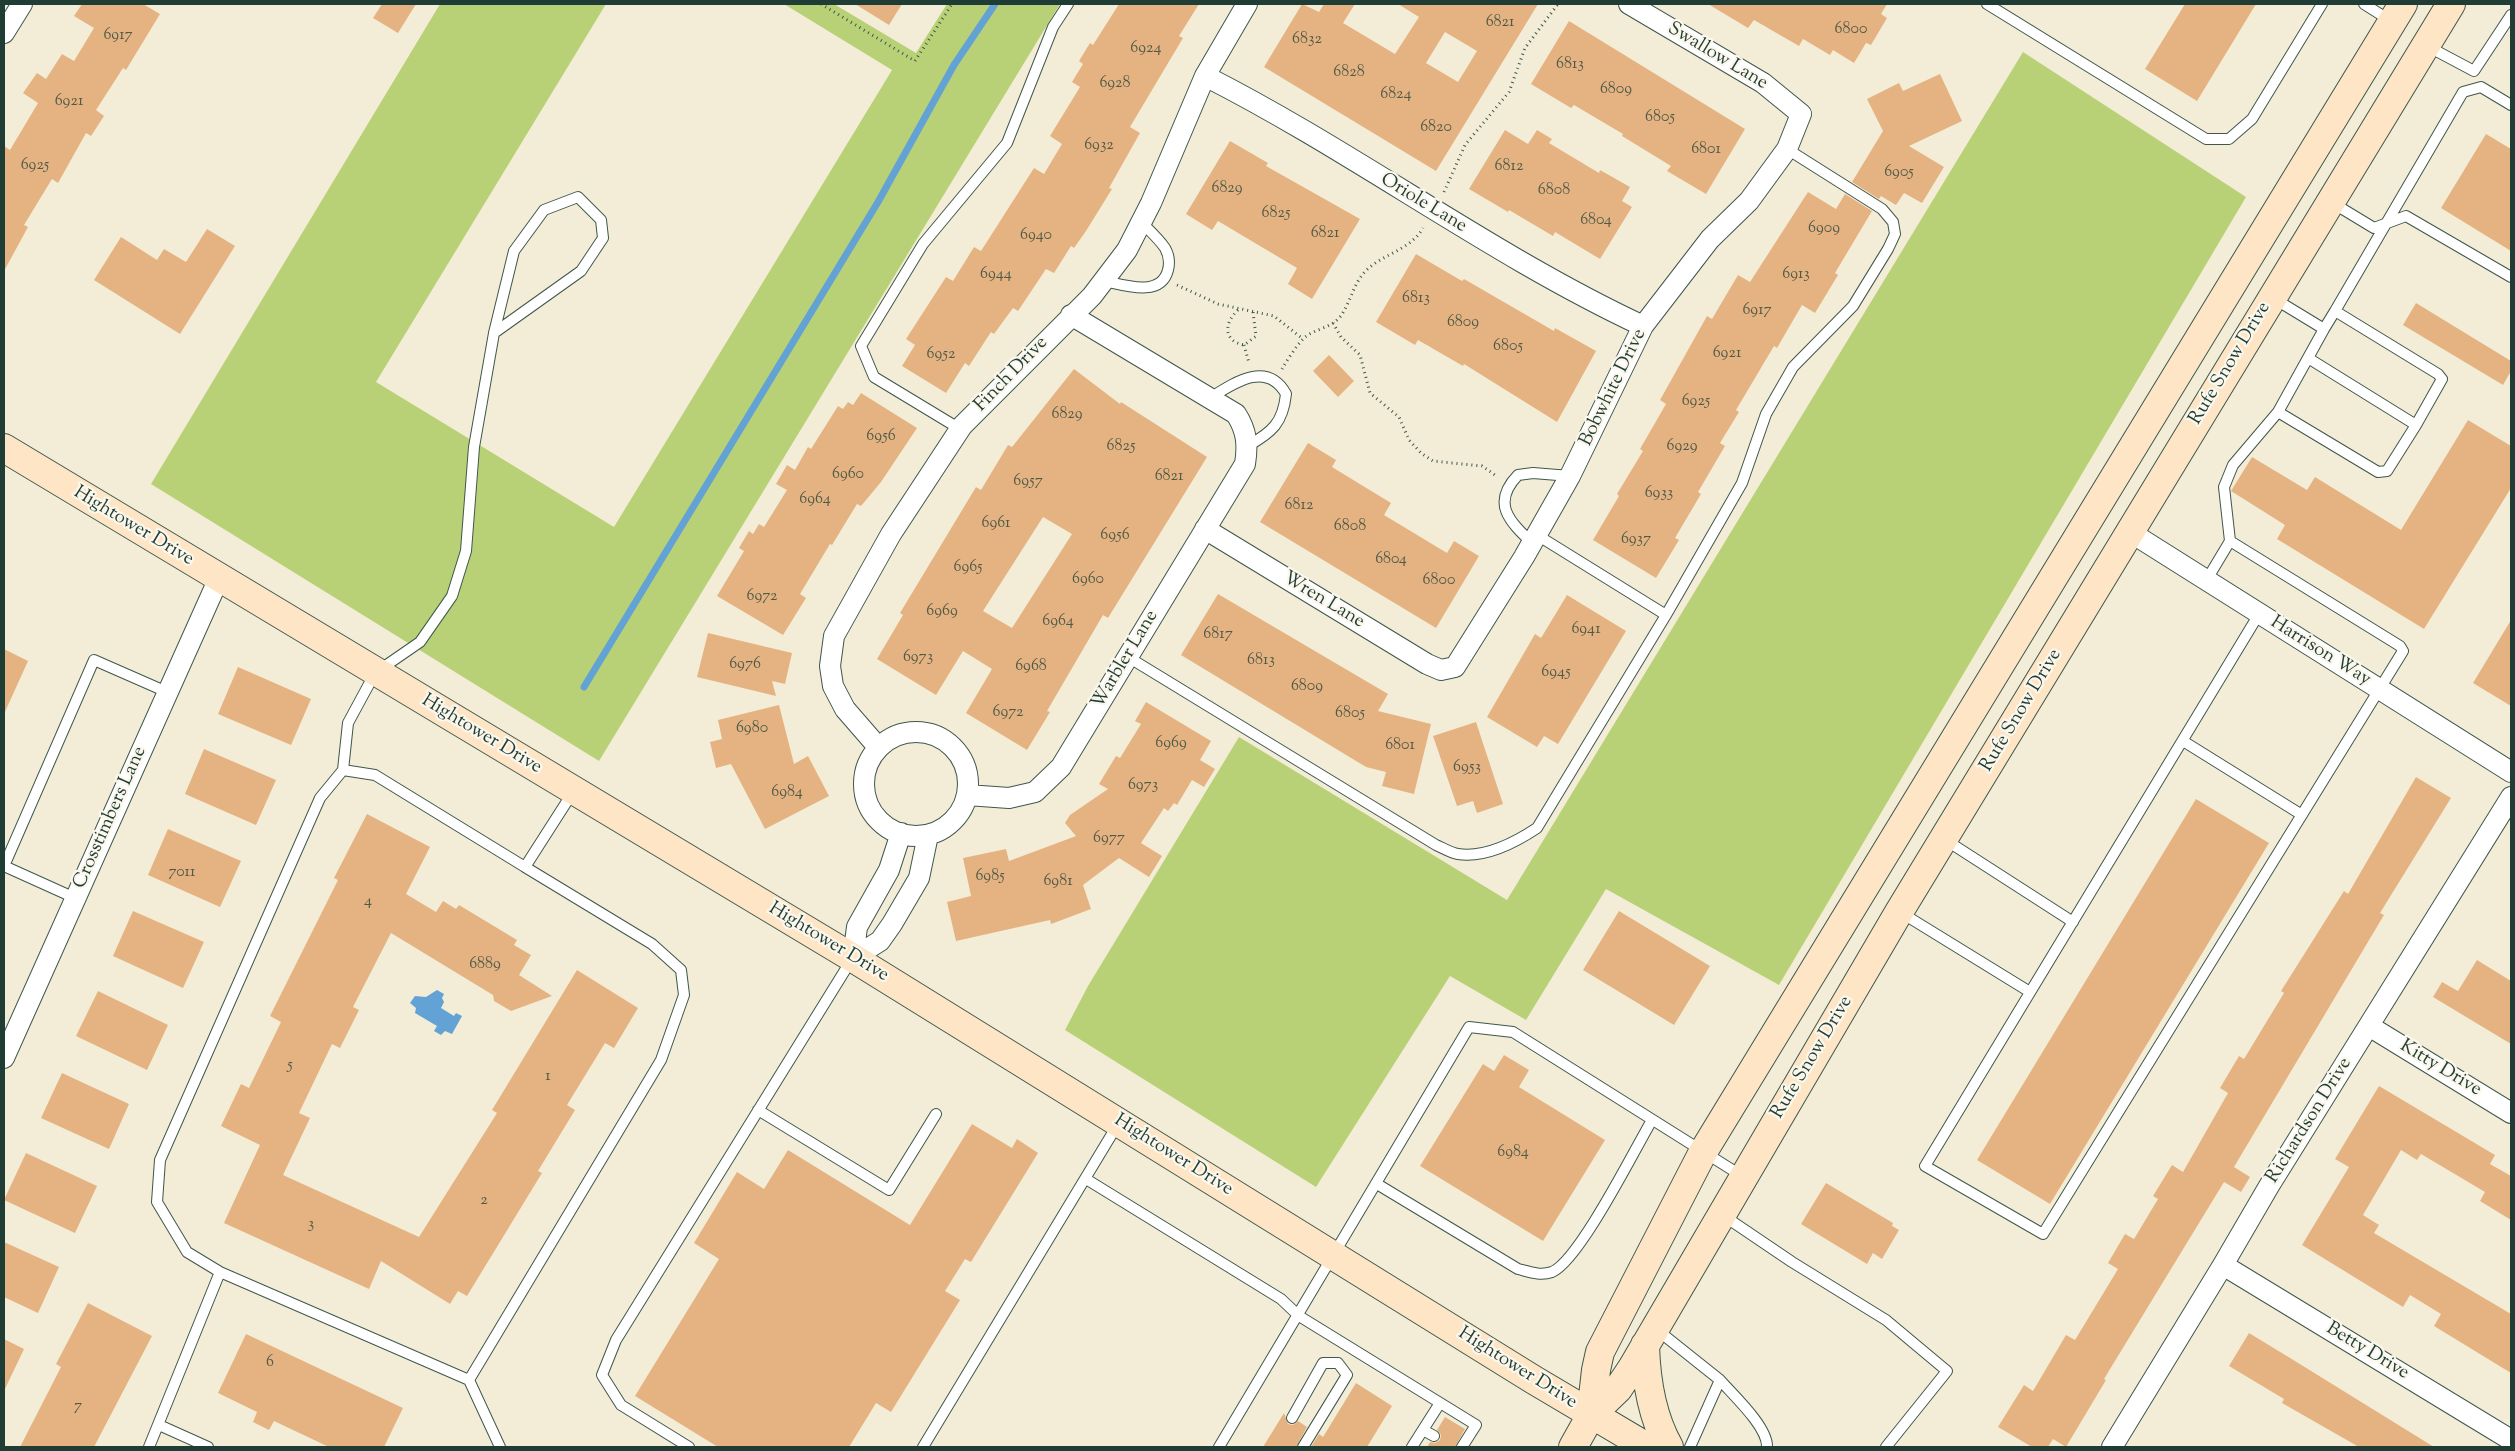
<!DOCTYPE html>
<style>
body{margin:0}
#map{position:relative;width:2515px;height:1451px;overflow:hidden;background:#f3edd7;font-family:"Sorts Mill Goudy",serif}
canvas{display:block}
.frame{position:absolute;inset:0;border:5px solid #1f3d34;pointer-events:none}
</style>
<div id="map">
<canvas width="2515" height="1451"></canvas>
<div class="frame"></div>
</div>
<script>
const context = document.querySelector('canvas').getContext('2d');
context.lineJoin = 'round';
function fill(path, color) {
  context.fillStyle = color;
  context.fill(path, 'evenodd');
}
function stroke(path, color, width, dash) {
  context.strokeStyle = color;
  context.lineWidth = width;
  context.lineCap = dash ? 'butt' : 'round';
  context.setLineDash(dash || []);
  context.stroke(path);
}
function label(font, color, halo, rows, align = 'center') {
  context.font = font + ' "Sorts Mill Goudy",serif';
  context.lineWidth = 4.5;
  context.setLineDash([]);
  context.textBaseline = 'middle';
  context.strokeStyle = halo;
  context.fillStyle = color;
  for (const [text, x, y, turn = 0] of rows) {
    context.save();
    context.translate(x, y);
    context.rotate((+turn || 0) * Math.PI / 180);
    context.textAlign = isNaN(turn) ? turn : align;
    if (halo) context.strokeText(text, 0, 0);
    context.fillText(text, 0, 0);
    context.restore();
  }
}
const green = new Path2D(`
 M 440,4 L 606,4 L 376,382 L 614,527 L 892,70 L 784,4 L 834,4 L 916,53 L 947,4 L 1060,4 L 599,761 L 151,484 Z
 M 2023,52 L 2246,197 L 1779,985 L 1606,889 L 1526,1020 L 1450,976 L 1316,1187 L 1065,1030 L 1088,986 L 1239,737 L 1507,900 Z`);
const water = new Path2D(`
 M 437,990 L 444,994 L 442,998 L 444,1002 L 441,1008 L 454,1016 L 456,1013 L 462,1016 L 452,1034 L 445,1031 L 441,1035 L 434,1031 L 437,1026 L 415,1013 L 416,1008 L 410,1003 L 415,996 L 426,997 Z`);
const stream = new Path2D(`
 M 584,687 L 878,202 L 954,65 L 995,4`);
const building = new Path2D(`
 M 82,4 L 143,4 L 160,14 L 126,70 L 123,68 L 96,110 L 104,116 L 91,136 L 86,133 L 58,183 L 52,179 L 24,225 L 28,227 L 4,271 L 4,146 L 10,150 L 38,103 L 23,93 L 37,73 L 46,79 L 62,54 L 74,61 L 94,28 L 74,16 Z
 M 382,4 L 416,4 L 398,33 L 373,18 Z
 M 855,4 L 902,4 L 889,25 Z
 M 1119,4 L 1199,4 L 1179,36 L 1183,38 L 1130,127 L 1140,133 L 1109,188 L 1112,189 L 1086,231 L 1074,248 L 1071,246 L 1054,273 L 1046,269 L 1018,311 L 1013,308 L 994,334 L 991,332 L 969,366 L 965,363 L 946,393 L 902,366 L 915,345 L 906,339 L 946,277 L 953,281 L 974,247 L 981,251 L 1034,168 L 1044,174 L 1062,144 L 1050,136 L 1080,87 L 1072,82 L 1083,64 L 1079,61 L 1090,43 L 1093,45 Z
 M 1302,4 L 1319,12 L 1324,4 L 1355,4 L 1343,23 L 1395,54 L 1419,17 L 1398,4 L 1538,4 L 1436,171 L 1264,67 ZM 1445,32 L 1477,51 L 1458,82 L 1426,63 Z
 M 1708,4 L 1887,4 L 1881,14 L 1887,18 L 1871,45 L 1866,43 L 1854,63 L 1833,50 L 1830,55 L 1803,39 L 1799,46 L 1754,20 L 1748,28 Z
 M 2185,4 L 2256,4 L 2197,101 L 2145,69 Z
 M 1569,21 L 1745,129 L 1706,194 L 1667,171 L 1671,166 L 1622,136 L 1623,134 L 1574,105 L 1571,108 L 1531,84 Z
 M 1940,74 L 1962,121 L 1909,146 L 1944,167 L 1922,203 L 1904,193 L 1896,205 L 1881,196 L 1879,199 L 1852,182 L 1883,131 L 1867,99 L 1899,83 L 1903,91 Z
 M 1505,130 L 1528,144 L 1537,130 L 1552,139 L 1549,143 L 1599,173 L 1600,170 L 1630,187 L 1622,201 L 1632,207 L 1600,259 L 1555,232 L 1553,236 L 1509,210 L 1508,212 L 1469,189 Z
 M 2486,134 L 2511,149 L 2511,251 L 2441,208 Z
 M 1230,141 L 1268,163 L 1266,166 L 1360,219 L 1312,299 L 1288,284 L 1297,268 L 1218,221 L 1212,230 L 1186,214 Z
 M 1808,192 L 1836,209 L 1845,194 L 1872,211 L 1835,273 L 1838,275 L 1815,313 L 1802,305 L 1777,348 L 1774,346 L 1736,410 L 1739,412 L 1720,443 L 1725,446 L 1698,492 L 1701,494 L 1675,538 L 1679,540 L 1656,578 L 1593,540 L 1619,496 L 1617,494 L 1643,451 L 1640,449 L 1666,404 L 1660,400 L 1707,316 L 1712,319 L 1738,275 L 1750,282 Z
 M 207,229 L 235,246 L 180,334 L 94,280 L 121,237 L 157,260 L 164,249 L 186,262 Z
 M 1416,254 L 1462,281 L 1464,279 L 1554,331 L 1555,328 L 1596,351 L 1557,422 L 1464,364 L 1463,366 L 1418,340 L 1415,345 L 1376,322 Z
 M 2416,303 L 2511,361 L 2511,371 L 2503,385 L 2403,325 Z
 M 1329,355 L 1354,381 L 1338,397 L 1313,371 Z
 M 1074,369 L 1120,404 L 1121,402 L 1207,457 L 1108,618 L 1103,615 L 1047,711 L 1050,712 L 1027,750 L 966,713 L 992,669 L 963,651 L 936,695 L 877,659 L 903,615 L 900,613 L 976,487 L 981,490 L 1008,445 L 1012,447 ZM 1043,517 L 1072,534 L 1012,628 L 983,611 Z
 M 861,393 L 917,428 L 881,482 L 861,506 L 857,504 L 832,545 L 830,544 L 800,594 L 806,598 L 783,635 L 717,596 L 744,551 L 739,548 L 749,531 L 753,534 L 759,524 L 764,527 L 787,490 L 776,484 L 787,465 L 795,470 L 808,447 L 811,449 L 838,406 L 843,409 L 848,402 L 853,405 Z
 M 2468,420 L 2511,446 L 2511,488 L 2424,629 L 2277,539 L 2285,525 L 2231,491 L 2252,457 L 2307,490 L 2315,477 L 2401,530 Z
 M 1308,443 L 1336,460 L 1332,467 L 1391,503 L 1384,515 L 1447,553 L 1454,541 L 1479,556 L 1436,628 L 1260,522 Z
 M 1218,594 L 1388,694 L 1378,711 L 1431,724 L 1414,794 L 1382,786 L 1386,772 L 1366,767 L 1181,655 Z
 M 1567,595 L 1626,631 L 1558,744 L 1544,736 L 1537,747 L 1487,717 L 1535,634 L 1541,638 Z
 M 2511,620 L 2511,706 L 2473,683 Z
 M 708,633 L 792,653 L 785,684 L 772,681 L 776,696 L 697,677 Z
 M 4,649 L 28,661 L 4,714 Z
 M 238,667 L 311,699 L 291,745 L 218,714 Z
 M 1146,702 L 1211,741 L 1200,760 L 1215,769 L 1204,787 L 1192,780 L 1177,805 L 1174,803 L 1168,811 L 1164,808 L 1141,843 L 1162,856 L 1149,877 L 1119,858 L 1083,885 L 1091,909 L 1051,924 L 1050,920 L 956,941 L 947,902 L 971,896 L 963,858 L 1006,849 L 1009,861 L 1076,836 L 1065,823 L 1070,815 L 1108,789 L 1099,784 L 1116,756 L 1120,758 L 1141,724 L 1135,721 Z
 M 779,705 L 794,764 L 808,756 L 829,796 L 765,829 L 731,764 L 716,768 L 710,742 L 722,739 L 718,720 Z
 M 1476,722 L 1503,804 L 1477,813 L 1473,801 L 1457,806 L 1433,736 Z
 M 204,749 L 276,780 L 256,825 L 185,794 Z
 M 2416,777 L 2451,798 L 2380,913 L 2384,915 L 2234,1167 L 2250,1177 L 2241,1192 L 2224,1182 L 2104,1379 L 2106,1380 L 2066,1447 L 2053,1439 L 2048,1447 L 2032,1447 L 1998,1427 L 2024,1385 L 2033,1391 L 2066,1335 L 2075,1340 L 2118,1269 L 2108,1263 L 2125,1234 L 2134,1239 L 2158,1199 L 2153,1196 L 2172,1165 L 2183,1172 L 2228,1093 L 2220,1088 L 2239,1056 L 2244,1059 L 2284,993 L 2281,991 L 2344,891 L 2348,894 Z
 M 2196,799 L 2269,843 L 2050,1204 L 1977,1160 Z
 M 367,814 L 430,847 L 406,894 L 436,912 L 443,901 L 456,909 L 459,905 L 517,940 L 514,945 L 531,955 L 519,975 L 552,996 L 511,1011 L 494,1001 L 493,995 L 391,933 L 353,1007 L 359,1010 L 340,1048 L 332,1044 L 299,1113 L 310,1118 L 283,1175 L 419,1237 L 497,1113 L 492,1110 L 577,970 L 638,1008 L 614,1048 L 605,1043 L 567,1105 L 575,1110 L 538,1171 L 542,1173 L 467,1296 L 458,1291 L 450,1304 L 381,1261 L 369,1289 L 224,1223 L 260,1145 L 221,1126 L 241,1084 L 249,1088 L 281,1022 L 270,1016 L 338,880 L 334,878 Z
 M 168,829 L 241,861 L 220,907 L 148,875 Z
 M 133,911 L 204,942 L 183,988 L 113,956 Z
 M 1619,911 L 1710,966 L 1674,1025 L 1583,970 Z
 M 2477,960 L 2511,981 L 2511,1044 L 2433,997 L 2442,982 L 2458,991 Z
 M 98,991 L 168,1025 L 147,1070 L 76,1036 Z
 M 1504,1055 L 1529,1070 L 1519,1087 L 1605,1140 L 1543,1241 L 1420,1166 L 1483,1064 L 1494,1071 Z
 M 62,1073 L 129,1104 L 109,1149 L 41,1118 Z
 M 2379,1086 L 2495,1155 L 2490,1164 L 2511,1176 L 2511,1220 L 2480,1201 L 2485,1192 L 2421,1154 L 2417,1160 L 2401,1150 L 2363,1215 L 2379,1225 L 2374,1233 L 2511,1314 L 2511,1373 L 2434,1326 L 2441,1314 L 2410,1295 L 2403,1307 L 2302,1245 L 2349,1167 L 2335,1159 Z
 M 972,1124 L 1012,1148 L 1017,1139 L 1038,1153 L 971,1262 L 965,1259 L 945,1291 L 960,1300 L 891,1412 L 876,1403 L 849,1447 L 718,1447 L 635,1396 L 719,1259 L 694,1243 L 737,1172 L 764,1189 L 788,1150 L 910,1225 Z
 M 26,1153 L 97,1186 L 75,1233 L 4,1200 Z
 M 1826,1183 L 1893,1223 L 1892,1226 L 1899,1230 L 1882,1259 L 1873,1253 L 1867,1264 L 1801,1224 Z
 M 4,1242 L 59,1267 L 38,1313 L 4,1297 Z
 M 88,1303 L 152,1336 L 94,1447 L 20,1447 L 61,1367 L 56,1364 Z
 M 2249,1333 L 2295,1361 L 2434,1447 L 2359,1447 L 2282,1403 L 2284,1399 L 2229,1366 Z
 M 246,1334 L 403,1408 L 384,1447 L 329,1447 L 274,1421 L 269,1430 L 253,1422 L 257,1412 L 218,1393 Z
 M 4,1339 L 24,1349 L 4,1391 Z
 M 1356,1383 L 1392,1406 L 1367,1447 L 1311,1447 L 1319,1434 L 1323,1437 Z
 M 1284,1413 L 1288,1424 L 1293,1425 L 1298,1421 L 1307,1427 L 1296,1447 L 1263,1447 Z
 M 1445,1417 L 1465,1429 L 1455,1447 L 1427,1447 L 1430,1442 L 1435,1443 L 1440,1440 L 1441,1435 L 1437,1430 Z`);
const path = new Path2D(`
 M 821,4 L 915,61 L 952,4
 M 1444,192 L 1465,145 L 1509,92 L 1525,48 L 1558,4
 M 1177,285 L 1218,304 L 1274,316 L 1303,339
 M 1238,310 C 1224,323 1223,341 1244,345 L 1256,336 L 1253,312
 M 1333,323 L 1341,337 L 1360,355 L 1370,393 L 1399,417 L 1409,440 L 1421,453 L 1433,461 L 1482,466 L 1498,477
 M 1244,345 L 1249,363
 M 1282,369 C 1288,359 1296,346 1304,338 C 1314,329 1331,328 1340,317 C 1352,301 1353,281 1369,268 C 1386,253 1411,249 1423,228`);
const lane = new Path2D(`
 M 1987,4 L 2206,139 L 2229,139 L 2252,119 L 2322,4
 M 2364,4 L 2391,21
 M 2427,46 L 2474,71 L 2511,15
 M 2331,202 L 2374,228 L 2406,216 L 2511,277
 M 1104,281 C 1124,285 1161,298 1168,270 C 1170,262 1169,255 1165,248 C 1159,239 1149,230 1141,222
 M 2335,311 L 2463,92 L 2481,87 L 2511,105
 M 2324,329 L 2335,311 L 2438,374 L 2442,379 L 2416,425
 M 1210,398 C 1234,383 1267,360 1286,394 C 1283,423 1272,432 1248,446
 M 2278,412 L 2378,472 L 2387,471 L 2416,425 L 2308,358
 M 960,429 L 874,377 L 861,346 L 923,244 L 1007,143 L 1053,27 L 1068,4
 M 1537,535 L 1666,615
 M 2230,541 L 2224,487 L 2233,465 L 2278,412 L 2324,329 L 2273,298
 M 1532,543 C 1509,521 1491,503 1518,475 L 1533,473 L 1570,476
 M 2206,581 L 2230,541 L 2400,646 L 2403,651 L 2043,1234 L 1925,1166 L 2259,614
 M 1128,657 L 1436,845 C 1443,848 1451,853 1458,854 C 1485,858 1516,842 1537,828 L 1666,615 L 1742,483 L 1766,414 L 1793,367 L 1853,306 L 1888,249 L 1895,234 L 1893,222 L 1882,209 L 1787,149
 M 2183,741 L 2302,815
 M 343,770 L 375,775 L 525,867
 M 1944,839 L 2073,922
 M 75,898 L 4,866 L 94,660 L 167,692
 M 1900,912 L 2030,992
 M 758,1110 L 889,1190 L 936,1114
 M 1086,1179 L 1281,1299 L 1299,1316 L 1476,1425 L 1462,1447
 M 1377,1184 L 1518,1269 C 1530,1272 1540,1276 1552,1272 C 1579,1261 1635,1149 1652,1120
 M 1724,1216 L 1792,1262 L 1886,1320 L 1947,1371 L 1886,1447
 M 220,1272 L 469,1380
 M 1656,1329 L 1720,1380 L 1690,1447
 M 1720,1380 C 1733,1395 1768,1427 1767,1447
 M 1292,1418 L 1323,1363 L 1338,1363
 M 159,1425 L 208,1447
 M 1423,1430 L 1434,1436
 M 149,1447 L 220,1272 L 187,1252 L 157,1202 L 160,1160 L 320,798 L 343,770 L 348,723 L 375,673 L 420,642 L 452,596 L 466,551 L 474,447 L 494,333 L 514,251 L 544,210 L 578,197 L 601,220 L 603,238 L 581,271 L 494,333
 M 500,1447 L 469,1380 L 661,1060 L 684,995 L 681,970 L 652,944 L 525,867 L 573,792
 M 689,1447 L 621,1405 L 602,1375 L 616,1340 L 852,959
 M 923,1447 L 1118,1124
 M 1219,1447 L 1469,1027 L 1513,1032 L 1742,1176
 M 1303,1447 L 1347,1375 L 1338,1363
 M 1412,1447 L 1440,1403`);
const street = new Path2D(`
 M 4,33 L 22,4
 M 1205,76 C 1355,152 1491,255 1643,326
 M 1205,529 L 1427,664 L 1441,670 L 1455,667 L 1524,557 L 1570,476 L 1643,326 L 1710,239 L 1749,201 L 1787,149 L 1801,114 L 1763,83 L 1629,4
 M 2130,532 L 2511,772
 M864 784a52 52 0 1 1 104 0a52 52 0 1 1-104 0Z
 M 878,747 L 845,709 L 833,686 L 830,666 L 834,636 L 891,534 L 962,426 L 1092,296 L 1127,250 L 1151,203 L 1205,76 L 1247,4
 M 967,795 L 1009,798 L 1035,792 L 1061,767 L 1245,464 C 1248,445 1247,431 1236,414 L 1071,315
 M 853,958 L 880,941 L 892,924 L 919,878 L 928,835
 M 853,958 L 857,927 L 889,870 L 901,833
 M 2369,1026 L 2511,1113
 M 4,1058 L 219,578
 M 2223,1265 L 2511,1440
 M 2112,1447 L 2223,1265 L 2269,1186 L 2511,797`);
const secondary = new Path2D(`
 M 4,448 L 853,958 L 1534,1380 L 1647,1447
 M 1645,1345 C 1646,1380 1652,1417 1669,1447
 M 1591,1415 L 1596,1370 L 1600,1352 L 1703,1152 L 2403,4
 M 1573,1447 L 1591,1415 L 1618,1389 L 1632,1368 L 1899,912 L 2451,4`);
const numberNames = [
 ["6821",1500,23],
 ["6800",1851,30],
 ["6917",118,36],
 ["6832",1307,40],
 ["6924",1146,49],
 ["6813",1570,65],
 ["6828",1349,73],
 ["6928",1115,84],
 ["6809",1616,90],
 ["6824",1396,95],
 ["6921",69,102],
 ["6805",1660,118],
 ["6820",1436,128],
 ["6932",1099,146],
 ["6801",1706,150],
 ["6925",35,166],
 ["6812",1509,167],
 ["6905",1899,173],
 ["6829",1227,189],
 ["6808",1554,191],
 ["6825",1276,214],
 ["6804",1596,221],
 ["6909",1824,229],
 ["6821",1325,234],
 ["6940",1036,236],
 ["6944",996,275],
 ["6913",1796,275],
 ["6813",1416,299],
 ["6917",1757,311],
 ["6809",1463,323],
 ["6805",1508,347],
 ["6921",1727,354],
 ["6952",941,355],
 ["6925",1696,402],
 ["6829",1067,415],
 ["6956",881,437],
 ["6825",1121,447],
 ["6929",1682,447],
 ["6960",848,475],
 ["6821",1169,477],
 ["6957",1028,482],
 ["6933",1659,494],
 ["6964",815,500],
 ["6812",1299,506],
 ["6961",996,524],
 ["6808",1350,527],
 ["6956",1115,536],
 ["6937",1636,540],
 ["6804",1391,560],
 ["6965",968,568],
 ["6960",1088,580],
 ["6800",1439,581],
 ["6972",762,597],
 ["6969",942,612],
 ["6964",1058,622],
 ["6941",1586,630],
 ["6817",1218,635],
 ["6973",918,658],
 ["6813",1261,661],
 ["6976",745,665],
 ["6968",1031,667],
 ["6945",1556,673],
 ["6809",1307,687],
 ["6972",1008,713],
 ["6805",1350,714],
 ["6980",752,729],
 ["6969",1171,744],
 ["6801",1400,746],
 ["6953",1467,768],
 ["6973",1143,786],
 ["6984",787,793],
 ["6977",1109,839],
 ["7011",182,873],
 ["6985",990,877],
 ["6981",1058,882],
 ["4",368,902],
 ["6889",485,965],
 ["5",290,1066],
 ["1",548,1077],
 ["6984",1513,1153],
 ["2",484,1201],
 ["3",311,1225],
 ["6",270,1363],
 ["7",78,1407]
];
const streetNames = [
 ["Swallow Lane",1717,57,31],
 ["Oriole Lane",1423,204,31],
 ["Rufe Snow Drive",2231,364,-59],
 ["Finch Drive",1012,375,-46],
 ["Bobwhite Drive",1614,388,-64],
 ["Hightower Drive",133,527,31],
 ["Wren Lane",1323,601,31],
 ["Harrison Way",2320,652,32],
 ["Warbler Lane",1126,660,-59],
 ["Rufe Snow Drive",2022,711,-59],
 ["Hightower Drive",481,735,31],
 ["Crosstimbers Lane",111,818,-66],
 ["Hightower Drive",828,943,31],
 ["Rufe Snow Drive",1813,1058,-59],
 ["Kitty Drive",2440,1069,31],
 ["Richardson Drive",2310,1121,-58],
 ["Hightower Drive",1173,1156,32],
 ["Betty Drive",2367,1352,31],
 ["Hightower Drive",1517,1369,32]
];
fill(green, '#b9d176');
fill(water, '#62a2d5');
stroke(stream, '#62a2d5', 7);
fill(building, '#e5b382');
stroke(lane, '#3f574c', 12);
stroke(street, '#3f574c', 22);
stroke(secondary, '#3f574c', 30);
stroke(path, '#3f574c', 3, [1, 4]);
stroke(lane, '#fff', 10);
stroke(street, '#fff', 20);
stroke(secondary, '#fde5c5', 28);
label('16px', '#505a48', null, numberNames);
label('19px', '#1f3d34', '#fbf7ec', streetNames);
</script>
